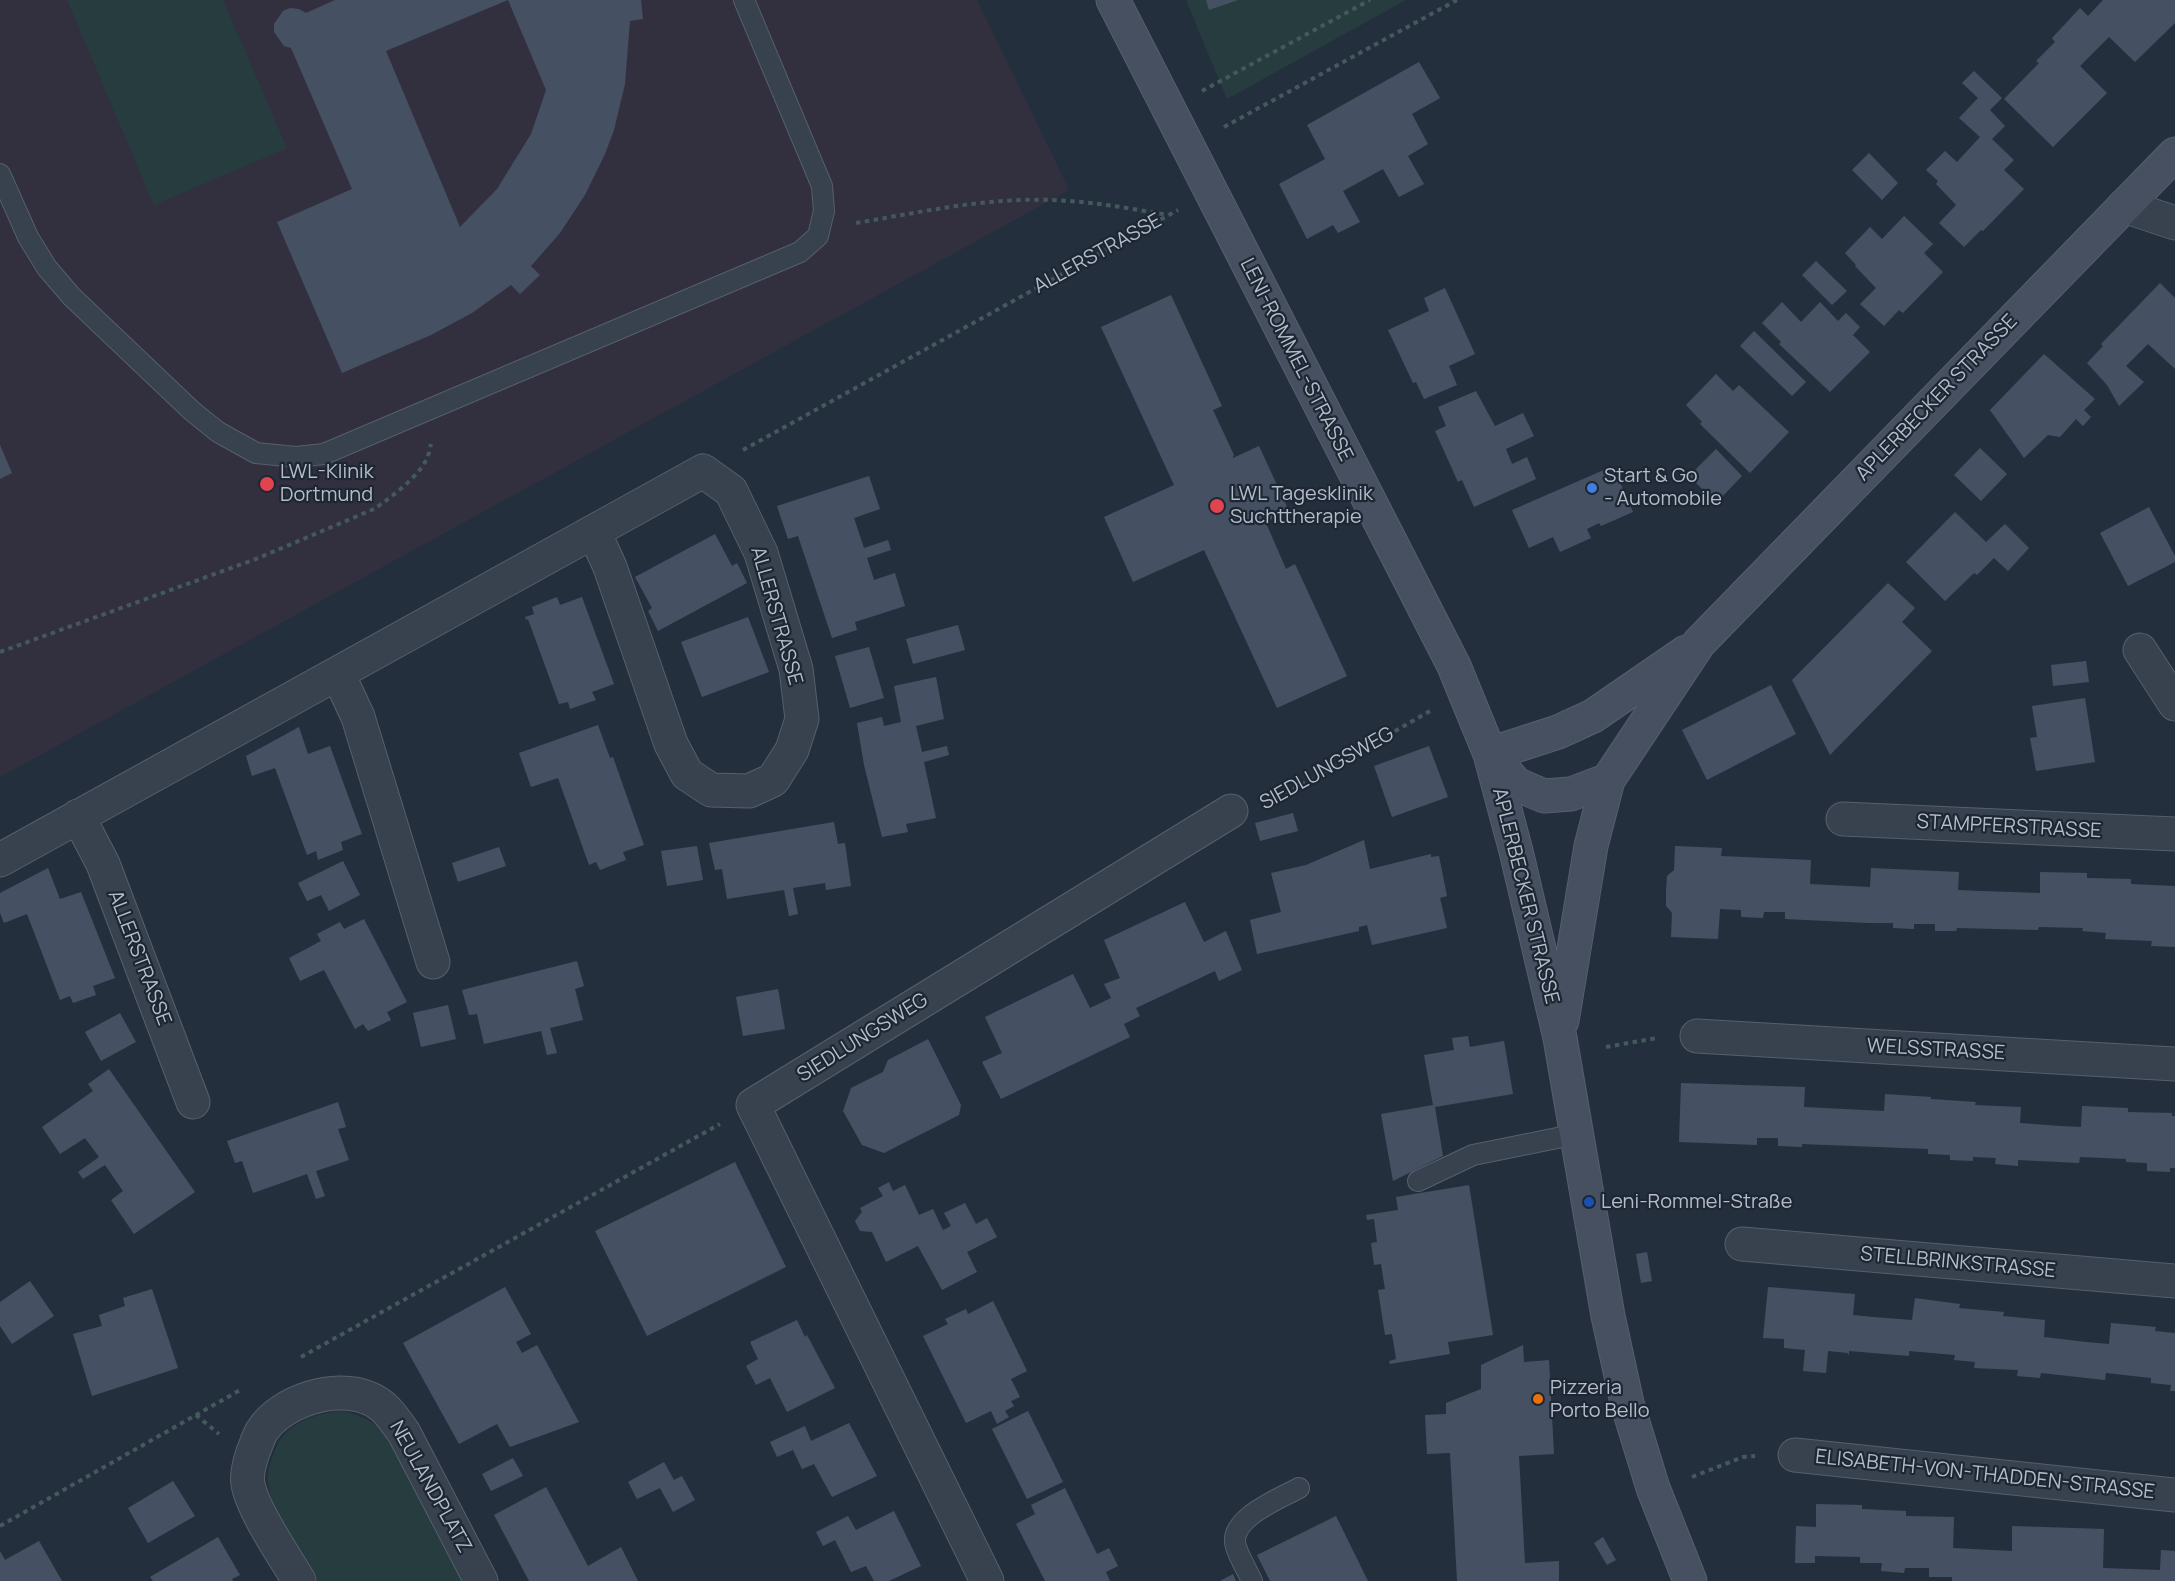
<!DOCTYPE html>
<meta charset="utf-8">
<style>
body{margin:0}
canvas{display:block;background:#242f3e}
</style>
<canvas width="2175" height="1581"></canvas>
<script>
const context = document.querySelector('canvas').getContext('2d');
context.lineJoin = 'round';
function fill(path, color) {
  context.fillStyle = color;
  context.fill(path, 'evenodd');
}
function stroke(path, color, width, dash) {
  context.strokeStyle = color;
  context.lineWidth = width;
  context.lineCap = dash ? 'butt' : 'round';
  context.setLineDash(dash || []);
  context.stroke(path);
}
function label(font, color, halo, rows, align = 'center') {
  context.font = font + ' Manrope,sans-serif';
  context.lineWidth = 4.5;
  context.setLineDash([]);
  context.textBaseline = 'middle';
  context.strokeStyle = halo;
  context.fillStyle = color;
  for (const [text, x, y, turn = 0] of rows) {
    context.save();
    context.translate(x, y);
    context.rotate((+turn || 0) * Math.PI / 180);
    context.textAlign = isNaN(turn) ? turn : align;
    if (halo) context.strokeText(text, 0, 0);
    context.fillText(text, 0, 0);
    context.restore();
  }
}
const medical = new Path2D(`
 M 0,0 L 977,0 L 1069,190 L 0,777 Z`);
const green = new Path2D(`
 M 67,0 L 223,0 L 287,148 L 154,205 Z
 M 1186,0 L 1406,0 L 1227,99 Z
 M 343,1411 C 365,1417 379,1424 393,1442 L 465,1581 L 318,1581 C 304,1557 269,1507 268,1482 C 267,1470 271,1461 275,1450 C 287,1421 315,1414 343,1411 Z`);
const building = new Path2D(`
 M 335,0 L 641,0 L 643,19 L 630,21 L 625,84 L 614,130 L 605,154 L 585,195 L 560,233 L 531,266 L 540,275 L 520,294 L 511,285 L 472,313 L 431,335 L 342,373 L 277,222 L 352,189 L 291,48 L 284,46 L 274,32 L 274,24 L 283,11 L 290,8 L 299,9 L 306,13 ZM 508,0 L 546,90 L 531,134 L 497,189 L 460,227 L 386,51 Z
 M 1206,0 L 1238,0 L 1209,10 Z
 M 2103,0 L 2175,0 L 2175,23 L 2135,62 L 2109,37 L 2080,66 L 2107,93 L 2053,147 L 2004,99 L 2039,63 L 2036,61 L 2055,42 L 2052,38 L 2080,8 L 2088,16 Z
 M 1419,62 L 1440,98 L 1412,114 L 1428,144 L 1408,156 L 1424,184 L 1399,197 L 1383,169 L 1343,191 L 1360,222 L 1338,233 L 1333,225 L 1307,239 L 1279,184 L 1325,159 L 1307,125 Z
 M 1974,71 L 2002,98 L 1990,110 L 2005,126 L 1992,139 L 2014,160 L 2004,170 L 2024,189 L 1983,231 L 1981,230 L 1964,247 L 1939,223 L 1956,205 L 1936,184 L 1938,181 L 1926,170 L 1945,151 L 1957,162 L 1980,137 L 1959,118 L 1978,98 L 1962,83 Z
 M 1869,153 L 1898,183 L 1882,200 L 1852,170 Z
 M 1904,216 L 1933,244 L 1924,253 L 1943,272 L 1903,313 L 1899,310 L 1884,326 L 1860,304 L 1876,288 L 1855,266 L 1856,265 L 1845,253 L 1870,227 L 1882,239 Z
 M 1816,261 L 1847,291 L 1832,305 L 1802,275 Z
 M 2160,283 L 2175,298 L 2175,369 L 2148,344 L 2126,366 L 2144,382 L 2119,406 L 2107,385 L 2087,363 L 2103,346 L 2101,344 Z
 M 1445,288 L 1475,354 L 1449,366 L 1457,385 L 1424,399 L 1416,382 L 1413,383 L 1388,330 L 1429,311 L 1424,298 Z
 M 1171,295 L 1222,406 L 1213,410 L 1234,455 L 1233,456 L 1233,458 L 1259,446 L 1289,511 L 1263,523 L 1266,523 L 1286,569 L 1295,564 L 1347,676 L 1277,708 L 1204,550 L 1133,582 L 1104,517 L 1174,485 L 1101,327 Z
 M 1782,302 L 1801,322 L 1820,302 L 1838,321 L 1846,313 L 1860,327 L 1853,335 L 1870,352 L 1830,392 L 1779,344 L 1781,342 L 1762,323 Z
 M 1754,331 L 1806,382 L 1792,396 L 1740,346 Z
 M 2044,354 L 2095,399 L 2084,410 L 2091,417 L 2083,426 L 2076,419 L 2060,437 L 2048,435 L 2024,458 L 1990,410 Z
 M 1716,374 L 1733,391 L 1739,385 L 1789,432 L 1750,473 L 1700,424 L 1702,422 L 1686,405 Z
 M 1476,391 L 1495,426 L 1523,413 L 1534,436 L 1506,449 L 1512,464 L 1527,457 L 1536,479 L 1474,507 L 1462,480 L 1458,482 L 1435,431 L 1446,426 L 1438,407 Z
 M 0,445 L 12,473 L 0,479 Z
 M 1980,448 L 2007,474 L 1981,501 L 1954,475 Z
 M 1716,449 L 1742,476 L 1716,503 L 1689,476 Z
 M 1613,466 L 1633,512 L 1601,526 L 1599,523 L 1587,529 L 1591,538 L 1560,552 L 1553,537 L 1529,548 L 1512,510 Z
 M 869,476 L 880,509 L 854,518 L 864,548 L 888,540 L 891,550 L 867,558 L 874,580 L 895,573 L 905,606 L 855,622 L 857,630 L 832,638 L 798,536 L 788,539 L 777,506 Z
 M 2149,507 L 2175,556 L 2175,562 L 2128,586 L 2100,533 Z
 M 1955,512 L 1986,542 L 2005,524 L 2029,548 L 2008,571 L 1994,558 L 1977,575 L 1974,573 L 1945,601 L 1906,562 Z
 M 715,534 L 732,566 L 737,563 L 747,583 L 658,631 L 648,611 L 652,608 L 635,577 Z
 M 1888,583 L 1915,608 L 1902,622 L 1932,651 L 1830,755 L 1792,680 Z
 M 557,597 L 560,605 L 582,597 L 614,684 L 592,692 L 596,700 L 570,709 L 568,702 L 559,704 L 528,619 L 526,620 L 525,617 L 534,614 L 532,607 Z
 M 748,617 L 769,672 L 702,697 L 681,642 Z
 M 958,625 L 965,650 L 913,664 L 906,639 Z
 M 869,647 L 884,698 L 850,708 L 835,656 Z
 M 2086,661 L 2089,682 L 2053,686 L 2051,665 Z
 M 936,677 L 944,719 L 916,726 L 922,752 L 947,746 L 949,755 L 924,762 L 936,818 L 906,824 L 908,832 L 882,837 L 864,765 L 857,723 L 882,717 L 884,726 L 901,722 L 894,686 Z
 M 1771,685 L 1796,734 L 1707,780 L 1682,730 Z
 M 2085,698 L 2095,762 L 2036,771 L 2030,738 L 2037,737 L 2032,706 Z
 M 598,725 L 610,758 L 613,757 L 644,845 L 623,852 L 626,860 L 600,870 L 596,862 L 589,865 L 558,778 L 531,787 L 519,753 Z
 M 299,727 L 308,754 L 330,746 L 362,834 L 341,842 L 343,850 L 318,860 L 316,851 L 307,855 L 275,768 L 252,776 L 246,756 Z
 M 1429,746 L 1448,797 L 1392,817 L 1374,766 Z
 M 1293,813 L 1298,831 L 1260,841 L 1255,823 Z
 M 834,822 L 838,844 L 845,843 L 851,886 L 826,890 L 825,883 L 793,888 L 798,914 L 789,916 L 784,890 L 727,899 L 722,869 L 715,870 L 709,843 Z
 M 1364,840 L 1370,869 L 1431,854 L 1431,857 L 1439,856 L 1447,896 L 1440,898 L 1447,928 L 1372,945 L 1367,925 L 1359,927 L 1359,931 L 1257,954 L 1250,920 L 1281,912 L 1271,873 L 1306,865 Z
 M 697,846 L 703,880 L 667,886 L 661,851 Z
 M 1675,846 L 1722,848 L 1721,856 L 1811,860 L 1810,884 L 1870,887 L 1871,868 L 1959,872 L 1958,890 L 1980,891 L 2040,893 L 2040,872 L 2087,873 L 2087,878 L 2131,879 L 2131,884 L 2175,886 L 2175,947 L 2151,946 L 2152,941 L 2105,939 L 2106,933 L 2082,931 L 2083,928 L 2039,927 L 2038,930 L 1957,928 L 1956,931 L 1935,931 L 1935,924 L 1914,924 L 1914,929 L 1893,928 L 1893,923 L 1869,923 L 1785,919 L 1785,912 L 1764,912 L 1763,918 L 1741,917 L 1741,910 L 1720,909 L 1718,939 L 1671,937 L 1672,913 L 1666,906 L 1666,891 L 1667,876 L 1674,870 Z
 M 499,847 L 506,866 L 458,882 L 452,863 Z
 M 343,861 L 360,895 L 329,911 L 321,895 L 307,901 L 298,883 Z
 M 48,868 L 60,899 L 81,892 L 115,978 L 93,986 L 96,995 L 73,1003 L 70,996 L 60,1000 L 27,914 L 4,923 L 0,913 L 0,893 Z
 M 1185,902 L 1204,942 L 1226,931 L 1242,970 L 1219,981 L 1215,971 L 1136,1008 L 1140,1016 L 1124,1024 L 1130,1037 L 1001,1099 L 982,1062 L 1002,1053 L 985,1017 L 1073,974 L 1090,1008 L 1111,998 L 1104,984 L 1120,978 L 1104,940 Z
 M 364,919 L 407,1002 L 387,1012 L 391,1020 L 368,1031 L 363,1024 L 355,1029 L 324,970 L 300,981 L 289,958 L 321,941 L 317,934 L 340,922 L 344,929 Z
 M 577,961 L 584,986 L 575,989 L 583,1020 L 550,1028 L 557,1053 L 547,1055 L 541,1031 L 484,1044 L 477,1014 L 469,1015 L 462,990 Z
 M 778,989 L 785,1029 L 743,1036 L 736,997 Z
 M 448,1005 L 456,1039 L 421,1047 L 413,1013 Z
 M 120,1013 L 136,1042 L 101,1061 L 85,1032 Z
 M 1468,1036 L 1470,1047 L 1504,1041 L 1513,1094 L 1435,1107 L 1443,1156 L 1393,1181 L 1381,1114 L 1433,1105 L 1424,1055 L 1454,1050 L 1452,1038 Z
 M 928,1039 L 961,1105 L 959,1115 L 884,1153 L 862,1145 L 843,1111 L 851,1088 L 883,1072 L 888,1060 Z
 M 109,1069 L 195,1192 L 134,1234 L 111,1200 L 123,1191 L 105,1165 L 83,1179 L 78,1172 L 99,1157 L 85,1138 L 60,1154 L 42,1127 L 93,1091 L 88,1084 Z
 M 1681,1083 L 1805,1087 L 1804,1107 L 1884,1111 L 1885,1094 L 1931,1097 L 1931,1099 L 1976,1102 L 1975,1105 L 2021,1107 L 2020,1123 L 2060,1126 L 2081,1127 L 2082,1106 L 2128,1108 L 2128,1112 L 2172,1113 L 2172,1116 L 2175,1116 L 2175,1168 L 2170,1168 L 2170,1172 L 2147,1171 L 2147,1163 L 2126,1162 L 2126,1159 L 2080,1157 L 2079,1163 L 2018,1160 L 2018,1166 L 1995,1164 L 1996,1158 L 1973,1157 L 1973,1161 L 1950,1160 L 1950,1155 L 1928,1154 L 1928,1149 L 1802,1144 L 1802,1147 L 1778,1146 L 1778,1138 L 1757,1138 L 1757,1145 L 1679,1142 Z
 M 338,1102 L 346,1127 L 338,1129 L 349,1160 L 316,1171 L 325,1196 L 316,1199 L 307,1174 L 253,1193 L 242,1161 L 235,1163 L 227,1141 Z
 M 735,1162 L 786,1267 L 647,1336 L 595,1231 Z
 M 889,1182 L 893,1191 L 905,1185 L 919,1215 L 933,1209 L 943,1230 L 951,1226 L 944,1213 L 965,1203 L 976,1224 L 987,1218 L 997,1237 L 967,1252 L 977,1272 L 942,1290 L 918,1246 L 886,1262 L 872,1232 L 860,1231 L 855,1221 L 862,1212 L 860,1208 L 883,1196 L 878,1188 Z
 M 1469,1185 L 1493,1335 L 1448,1342 L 1450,1354 L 1390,1364 L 1389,1361 L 1396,1359 L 1392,1334 L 1385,1335 L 1378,1290 L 1385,1289 L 1381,1264 L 1374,1265 L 1371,1243 L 1377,1242 L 1374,1219 L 1367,1220 L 1366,1215 L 1398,1210 L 1396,1197 Z
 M 1647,1252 L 1652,1281 L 1641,1283 L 1636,1254 Z
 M 30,1281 L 54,1316 L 12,1344 L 0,1326 L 0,1302 Z
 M 505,1287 L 531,1334 L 516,1342 L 522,1353 L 537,1345 L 579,1422 L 510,1447 L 497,1424 L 459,1444 L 403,1343 Z
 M 1768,1287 L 1855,1294 L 1853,1315 L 1873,1317 L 1912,1320 L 1915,1298 L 1960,1304 L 1959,1308 L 2004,1312 L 2003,1316 L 2045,1320 L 2044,1337 L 2086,1342 L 2109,1344 L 2111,1323 L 2156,1327 L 2155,1331 L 2175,1333 L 2175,1391 L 2170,1391 L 2171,1385 L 2151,1383 L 2151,1378 L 2106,1373 L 2105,1380 L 2041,1373 L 2040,1378 L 2017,1376 L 2018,1370 L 1974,1368 L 1975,1362 L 1954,1360 L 1955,1355 L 1909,1351 L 1909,1356 L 1849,1351 L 1849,1356 L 1848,1353 L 1828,1351 L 1826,1373 L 1803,1371 L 1805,1350 L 1784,1348 L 1784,1339 L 1763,1338 Z
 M 152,1289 L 178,1368 L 92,1396 L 73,1334 L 102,1326 L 99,1315 L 125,1306 L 123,1298 Z
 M 993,1301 L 1027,1371 L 1011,1379 L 1020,1397 L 1011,1401 L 1014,1406 L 1005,1411 L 1009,1417 L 997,1424 L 991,1411 L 966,1423 L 923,1336 L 948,1324 L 945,1319 L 966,1309 L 968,1314 Z
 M 797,1320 L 805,1337 L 807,1335 L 835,1388 L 787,1412 L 770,1378 L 756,1385 L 746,1366 L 758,1359 L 750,1342 Z
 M 1523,1345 L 1524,1362 L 1549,1360 L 1554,1454 L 1519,1456 L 1525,1563 L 1559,1561 L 1559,1581 L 1457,1581 L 1450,1453 L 1427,1454 L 1425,1415 L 1446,1414 L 1446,1403 L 1481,1389 L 1481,1365 Z
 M 1028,1411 L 1063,1482 L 1027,1499 L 992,1429 Z
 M 849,1423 L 877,1476 L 832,1497 L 814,1464 L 802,1469 L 793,1450 L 777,1457 L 770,1442 L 805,1426 L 811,1441 Z
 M 513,1458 L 523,1476 L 491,1491 L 482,1474 Z
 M 664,1462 L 674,1480 L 682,1476 L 695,1500 L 673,1512 L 660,1488 L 637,1499 L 628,1482 Z
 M 173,1481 L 195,1516 L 148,1543 L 128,1508 Z
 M 546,1487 L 588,1566 L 621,1547 L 638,1581 L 529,1581 L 494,1515 Z
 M 1065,1488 L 1097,1554 L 1109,1548 L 1118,1566 L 1106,1572 L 1110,1581 L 1045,1581 L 1016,1524 L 1035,1514 L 1031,1505 Z
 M 1816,1504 L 1862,1505 L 1862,1509 L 1906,1511 L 1906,1516 L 1954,1517 L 1953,1548 L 2012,1551 L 2012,1526 L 2104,1529 L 2103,1568 L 2160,1570 L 2161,1550 L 2175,1551 L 2175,1581 L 1952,1581 L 1952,1577 L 1929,1577 L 1929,1568 L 1905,1568 L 1904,1573 L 1881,1571 L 1882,1563 L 1860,1563 L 1860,1557 L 1815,1556 L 1815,1563 L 1795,1563 L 1796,1526 L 1816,1527 Z
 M 894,1511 L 921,1566 L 889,1581 L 874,1581 L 866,1566 L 851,1572 L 835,1540 L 823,1546 L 816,1532 L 848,1516 L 856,1530 Z
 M 1336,1516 L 1368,1581 L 1270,1581 L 1257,1555 Z
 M 218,1537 L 240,1575 L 232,1579 L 233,1581 L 153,1581 L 150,1577 Z
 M 1603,1537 L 1616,1560 L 1607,1565 L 1594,1543 Z
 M 39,1541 L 62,1581 L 0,1581 L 0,1551 L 5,1560 Z
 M 1233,1574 L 1236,1581 L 1220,1581 Z`);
const path = new Path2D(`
 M 1202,91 L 1370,0
 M 1224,127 L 1457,0
 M 856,223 C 910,214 965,202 1020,200 C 1069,198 1119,206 1167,215
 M 743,450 L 1178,210
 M 0,652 L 256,559 L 374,509 C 390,498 419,477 427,458 C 429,454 430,448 431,444
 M 1270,803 L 1430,711
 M 1606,1047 L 1657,1038
 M 301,1357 L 720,1124
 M 196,1415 L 219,1434
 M 1692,1477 L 1743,1457 L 1755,1456
 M 0,1526 L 242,1389`);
const lane = new Path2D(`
 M 0,174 L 28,237 L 47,268 L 72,297 L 192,411 L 218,432 L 256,453 L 296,457 L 324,454 L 800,252 L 818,236 L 824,211 L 822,186 L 744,0
 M 1418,1181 L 1473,1155 L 1577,1134
 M 1252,1581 C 1247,1570 1240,1559 1236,1547 C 1227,1519 1279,1499 1299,1488`);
const street = new Path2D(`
 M 2124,206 L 2175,223
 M 2140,650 L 2175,704
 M 338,674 L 358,717 L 433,962
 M 78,816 L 103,864 L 193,1102
 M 1843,819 L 2175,834
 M 0,860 L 703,471 L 731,491 L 761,553 L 796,669 L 802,719 L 792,750 L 773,780 L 749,791 L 711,790 L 687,774 L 671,744 L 610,567 L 594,532
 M 1697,1036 L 2175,1064
 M 1742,1244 L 2175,1281
 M 1795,1455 L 2175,1495
 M 299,1581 C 285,1557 252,1509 248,1484 C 246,1474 250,1461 253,1452 C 256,1446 258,1437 262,1431 C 281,1401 335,1384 368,1398 C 385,1404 394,1419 404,1433 L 481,1581
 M 987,1581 L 753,1105 L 1231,811`);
const secondary = new Path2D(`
 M 1113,0 L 1454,666 L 1490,754 L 1516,851 L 1560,1038 L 1608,1316 L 1627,1403 L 1653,1488 L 1690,1581
 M 1490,754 L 1558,732 L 1593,716 L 1686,652
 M 1491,755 L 1516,784 L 1544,796 L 1571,794 L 1608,780
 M 1562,1021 L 1591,846 L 1608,780 L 1699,643 L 2175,154`);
const markers = [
 [267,484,8,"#e0444e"],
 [1592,488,6,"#3f7fe0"],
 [1217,506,8,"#e0444e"],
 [1589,1202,6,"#1a4fb4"],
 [1538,1399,6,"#e8710a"]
];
const streetNames = [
 ["ALLERSTRASSE",1098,254,-29],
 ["LENI-ROMMEL-STRASSE",1296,360,63],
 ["APLERBECKER STRASSE",1937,398,-46],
 ["ALLERSTRASSE",776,616,74],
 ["SIEDLUNGSWEG",1327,769,-29],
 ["STAMPFERSTRASSE",2009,827,3],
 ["APLERBECKER STRASSE",1525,896,76],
 ["ALLERSTRASSE",139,958,69],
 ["SIEDLUNGSWEG",863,1038,-32],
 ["WELSSTRASSE",1936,1050,3],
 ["STELLBRINKSTRASSE",1958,1263,5],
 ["ELISABETH-VON-THADDEN-STRASSE",1985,1475,6],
 ["NEULANDPLATZ",430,1487,61]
];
const poiNames = [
 ["LWL-Klinik",280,472],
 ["Dortmund",280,495],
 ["Start & Go",1604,476],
 ["- Automobile",1604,499],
 ["LWL Tagesklinik",1230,494],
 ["Suchttherapie",1230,517],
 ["Leni-Rommel-Straße",1601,1202],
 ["Pizzeria",1550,1388],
 ["Porto Bello",1550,1411]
];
fill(medical, '#32303f');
fill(green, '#263c3f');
fill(building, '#455162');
stroke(lane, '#565f6c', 22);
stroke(street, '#565f6c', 35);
stroke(secondary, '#565f6c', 35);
stroke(path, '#44595c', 4, [4.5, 4.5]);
stroke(lane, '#38414e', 20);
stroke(street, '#38414e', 33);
stroke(secondary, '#465061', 33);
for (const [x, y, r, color] of markers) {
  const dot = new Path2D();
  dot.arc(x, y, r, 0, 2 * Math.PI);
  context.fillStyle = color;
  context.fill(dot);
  stroke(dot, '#1d2633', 2);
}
label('20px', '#b4bcc9', '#1d2633', streetNames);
label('20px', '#b4bcc9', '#1d2633', poiNames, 'left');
</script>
